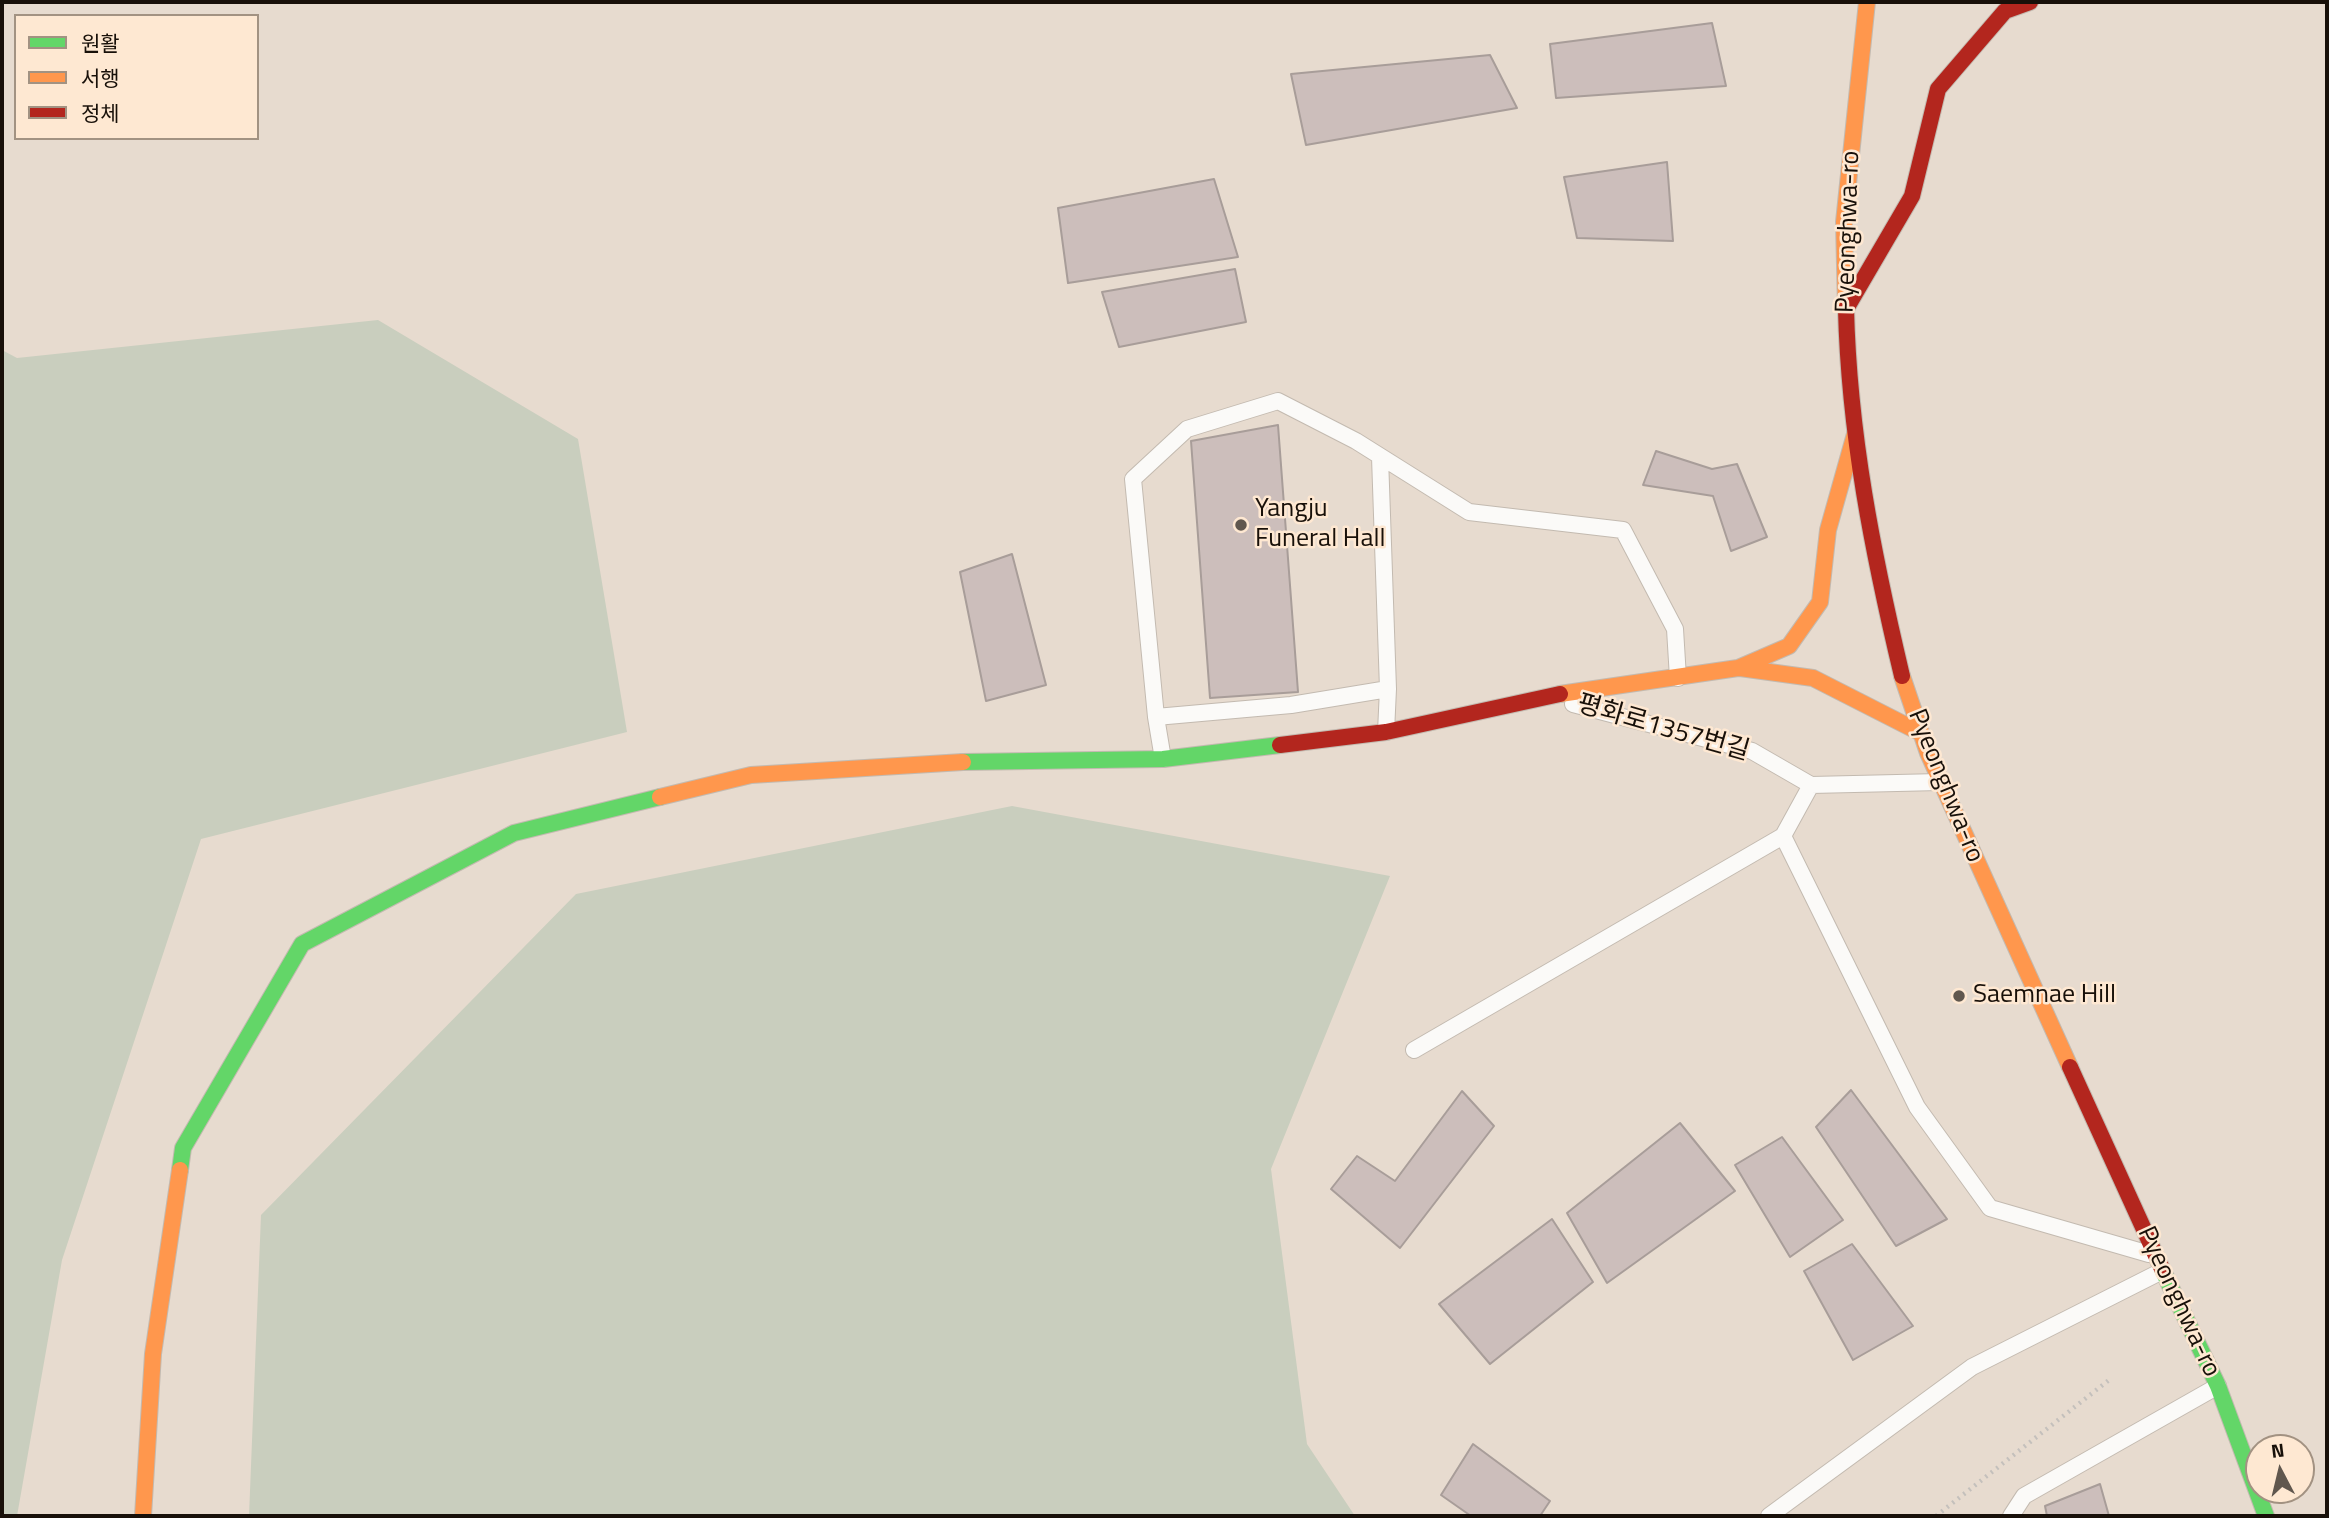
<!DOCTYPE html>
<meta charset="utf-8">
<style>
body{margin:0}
#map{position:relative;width:2329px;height:1518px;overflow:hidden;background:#e7dbcf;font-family:"Titillium Web","Noto Sans KR",sans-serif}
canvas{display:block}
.frame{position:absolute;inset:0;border:4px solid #181009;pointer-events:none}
.legend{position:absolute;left:14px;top:14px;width:245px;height:126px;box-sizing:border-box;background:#fee8d2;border:2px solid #a29282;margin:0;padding:9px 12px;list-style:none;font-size:21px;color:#181009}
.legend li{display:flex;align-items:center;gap:14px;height:35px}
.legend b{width:35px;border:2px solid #a29282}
.north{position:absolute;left:2245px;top:1434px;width:70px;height:70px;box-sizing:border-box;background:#fee8d2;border:2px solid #a29282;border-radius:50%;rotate:353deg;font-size:19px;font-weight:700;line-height:28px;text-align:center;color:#181009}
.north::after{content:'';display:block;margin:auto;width:24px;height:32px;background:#60574e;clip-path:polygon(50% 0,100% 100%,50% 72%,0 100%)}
</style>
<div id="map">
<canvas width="2329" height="1518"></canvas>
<div class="frame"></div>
<ul class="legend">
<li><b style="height:9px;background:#63d668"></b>원활</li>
<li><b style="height:9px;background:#ff974d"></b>서행</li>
<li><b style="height:9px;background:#b3261e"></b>정체</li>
</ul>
<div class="north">N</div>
</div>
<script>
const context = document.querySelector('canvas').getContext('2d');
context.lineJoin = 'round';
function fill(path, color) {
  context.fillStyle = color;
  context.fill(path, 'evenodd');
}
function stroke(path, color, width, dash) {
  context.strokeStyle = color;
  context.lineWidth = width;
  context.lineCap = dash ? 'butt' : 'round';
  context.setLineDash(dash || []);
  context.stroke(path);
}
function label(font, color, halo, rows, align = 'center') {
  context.font = font + ' "Titillium Web","Noto Sans KR",sans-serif';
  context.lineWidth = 5;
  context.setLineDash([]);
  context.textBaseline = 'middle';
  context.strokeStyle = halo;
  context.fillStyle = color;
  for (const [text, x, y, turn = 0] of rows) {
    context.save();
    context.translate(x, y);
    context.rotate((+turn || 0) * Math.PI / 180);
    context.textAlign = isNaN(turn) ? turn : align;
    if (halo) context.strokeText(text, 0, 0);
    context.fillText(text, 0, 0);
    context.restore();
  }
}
const green = new Path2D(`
 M 378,320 L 578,439 L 627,732 L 201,839 L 62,1260 L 17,1516 L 2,1516 L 2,350 L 17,358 Z
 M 1012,806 L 1390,876 L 1271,1169 L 1307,1444 L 1355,1516 L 249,1516 L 261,1215 L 576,894 Z`);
const building = new Path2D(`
 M 1712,23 L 1726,86 L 1556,98 L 1550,44 Z
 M 1490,55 L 1517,108 L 1306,145 L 1291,74 Z
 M 1667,162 L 1673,241 L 1577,238 L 1564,177 Z
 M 1214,179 L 1238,257 L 1068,283 L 1058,208 Z
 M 1235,269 L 1246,322 L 1119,347 L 1102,292 Z
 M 1278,425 L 1298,692 L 1210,698 L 1191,441 Z
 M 1656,451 L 1712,469 L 1737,464 L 1767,537 L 1731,551 L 1713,496 L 1643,485 Z
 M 1012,554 L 1046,685 L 986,701 L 960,572 Z
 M 1851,1090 L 1947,1219 L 1896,1246 L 1816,1127 Z
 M 1462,1091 L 1494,1126 L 1400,1248 L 1331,1189 L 1357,1156 L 1395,1181 Z
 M 1680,1123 L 1735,1191 L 1607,1283 L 1567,1213 Z
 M 1782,1137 L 1843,1220 L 1790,1257 L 1735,1165 Z
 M 1552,1219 L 1593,1282 L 1490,1364 L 1439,1304 Z
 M 1852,1244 L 1913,1326 L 1853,1360 L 1804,1271 Z
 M 1473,1444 L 1550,1501 L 1540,1516 L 1471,1516 L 1441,1495 Z
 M 2100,1484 L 2109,1516 L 2047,1516 L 2045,1506 Z`);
const path = new Path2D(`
 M 1936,1516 L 2109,1380`);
const lane = new Path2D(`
 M 1380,457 L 1388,689 L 1386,732
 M 1573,704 L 1752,751 L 1811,785 L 1940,782
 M 1156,717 L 1291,705 L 1388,689
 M 1163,759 L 1156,717 L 1133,479 L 1187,429 L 1278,401 L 1356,441 L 1469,512 L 1623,530 L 1675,629 L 1678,678
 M 1783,836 L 1917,1107 L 1990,1208 L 2149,1254
 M 1414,1050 L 1783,836 L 1811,785
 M 1769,1516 L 1972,1367 L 2162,1271
 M 2011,1516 L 2024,1496 L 2218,1386`);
const fast = new Path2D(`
 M 963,762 L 1163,759 L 1280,745
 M 180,1170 L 183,1148 L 302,944 L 514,833 L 660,797
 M 2162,1269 L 2218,1386 L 2266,1516`);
const slow = new Path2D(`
 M 1846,309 L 1844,222 L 1867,2
 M 1740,668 L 1813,678 L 1921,733
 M 1902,676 L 1928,753 L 2070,1067
 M 1560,694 L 1738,668 L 1789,646 L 1820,602 L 1828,530 L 1855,434
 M 660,797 L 751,775 L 963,762
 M 143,1516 L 153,1354 L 180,1170`);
const jam = new Path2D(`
 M 1846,309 C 1849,434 1873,554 1902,676
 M 1846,309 L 1912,196 L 1938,89 L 2005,11 L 2030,2
 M 1280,745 L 1386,732 L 1560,694
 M 2070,1067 L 2162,1269`);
const markers = [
 [1241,525,7,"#60574e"],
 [1959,996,7,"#60574e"]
];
const streetNames = [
 ["Pyeonghwa-ro",1849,232,-88],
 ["평화로1357번길",1663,729,16],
 ["Pyeonghwa-ro",1945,786,68],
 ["Pyeonghwa-ro",2178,1302,65]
];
const poiNames = [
 ["Yangju",1255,510],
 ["Funeral Hall",1255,540],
 ["Saemnae Hill",1973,996]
];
fill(green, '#c9cebe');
fill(building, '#ccbebb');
stroke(building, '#a89d99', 2);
stroke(lane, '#c3bab0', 18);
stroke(fast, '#c3bab0', 18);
stroke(slow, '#c3bab0', 18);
stroke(jam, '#c3bab0', 18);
stroke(path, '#c4c0bc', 4.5, [2, 5]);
stroke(lane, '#fbfaf8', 16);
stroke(fast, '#63d668', 16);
stroke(slow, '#ff974d', 16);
stroke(jam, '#b3261e', 16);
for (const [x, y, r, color] of markers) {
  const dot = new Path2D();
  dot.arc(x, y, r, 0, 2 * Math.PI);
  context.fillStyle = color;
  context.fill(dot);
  stroke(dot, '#fee8d2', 2.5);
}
label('26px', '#181009', '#fee8d2', streetNames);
label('26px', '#181009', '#fee8d2', poiNames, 'left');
</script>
